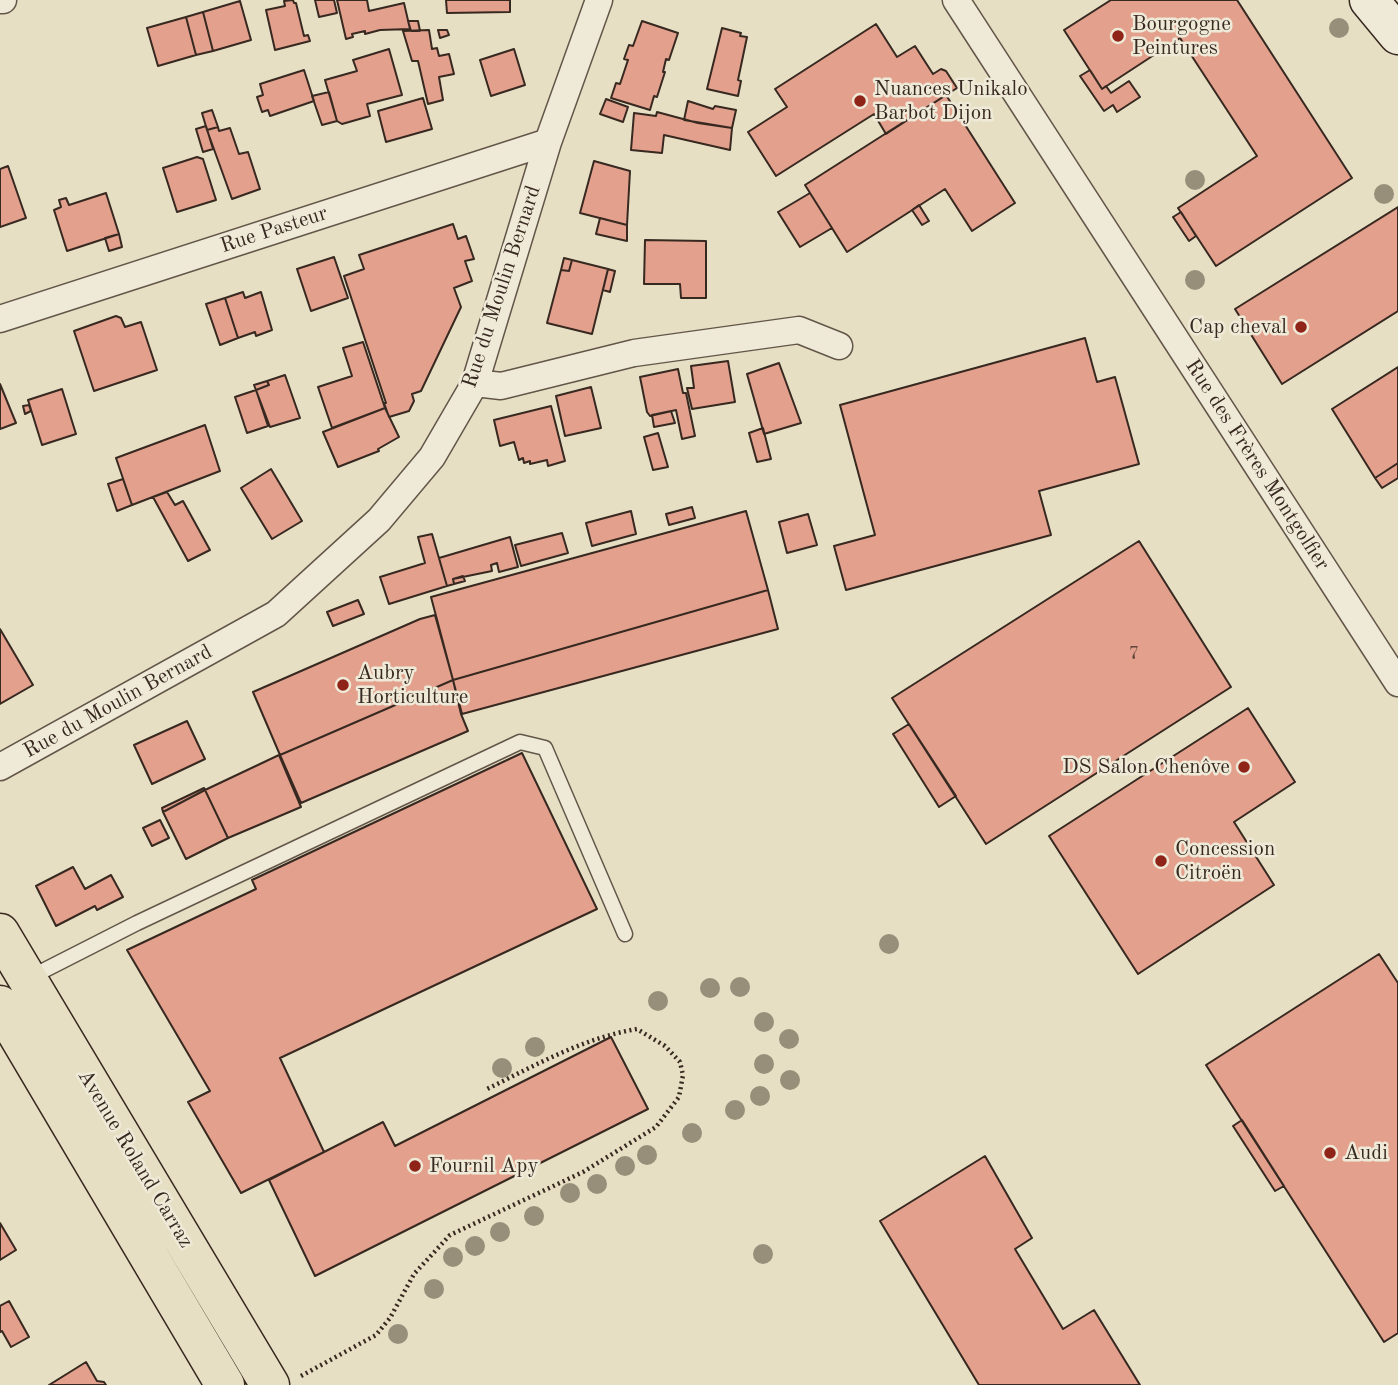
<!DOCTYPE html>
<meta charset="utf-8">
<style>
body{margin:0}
canvas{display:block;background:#e7dfc3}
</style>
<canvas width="1398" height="1385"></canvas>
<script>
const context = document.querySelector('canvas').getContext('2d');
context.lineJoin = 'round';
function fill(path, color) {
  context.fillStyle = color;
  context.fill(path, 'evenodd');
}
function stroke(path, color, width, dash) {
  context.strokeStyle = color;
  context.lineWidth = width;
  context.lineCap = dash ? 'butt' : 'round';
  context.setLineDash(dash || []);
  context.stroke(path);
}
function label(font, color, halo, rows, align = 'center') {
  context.font = font + ' "Old Standard TT",serif';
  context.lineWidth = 5;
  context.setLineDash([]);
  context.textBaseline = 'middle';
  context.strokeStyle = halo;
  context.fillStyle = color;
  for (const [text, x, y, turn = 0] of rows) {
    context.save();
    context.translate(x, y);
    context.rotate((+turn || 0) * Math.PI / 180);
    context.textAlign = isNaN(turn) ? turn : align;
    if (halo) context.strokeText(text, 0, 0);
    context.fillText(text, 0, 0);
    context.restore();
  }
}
const building = new Path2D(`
 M 293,0 L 294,3 L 296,3 L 304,36 L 308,35 L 310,41 L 275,50 L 266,10 L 285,6 L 284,1 Z
 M 315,0 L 334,0 L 337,13 L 319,17 Z
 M 337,0 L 367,0 L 369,11 L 404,3 L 410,29 L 380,30 L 365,34 L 365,31 L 352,34 L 353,37 L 346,39 Z
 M 446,0 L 510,0 L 510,12 L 447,13 Z
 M 1111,0 L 1237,0 L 1352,178 L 1216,266 L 1178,208 L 1257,156 L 1180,38 L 1102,89 L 1064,30 Z
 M 240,1 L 251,40 L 213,51 L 203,12 Z
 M 203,12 L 213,51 L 196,55 L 186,17 Z
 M 186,17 L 196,55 L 158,66 L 147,28 Z
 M 408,21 L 418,21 L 420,31 L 411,31 Z
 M 642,21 L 678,33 L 669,60 L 666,59 L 663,72 L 665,72 L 657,97 L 654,96 L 650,110 L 611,98 L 616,83 L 620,84 L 628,60 L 624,59 L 629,45 L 633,46 Z
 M 876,24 L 897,57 L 915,46 L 933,74 L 941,69 L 946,71 L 957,88 L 886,134 L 874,114 L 776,176 L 748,132 L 787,107 L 775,89 Z
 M 722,28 L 741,33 L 740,36 L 747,37 L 738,80 L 741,81 L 738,96 L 707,89 Z
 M 429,30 L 432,49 L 437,48 L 439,56 L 449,54 L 454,74 L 439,77 L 443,100 L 428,104 L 418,61 L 412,61 L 403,31 Z
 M 438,30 L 447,30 L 449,35 L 440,38 Z
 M 389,49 L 402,95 L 367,104 L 370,116 L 342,124 L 337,121 L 325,80 L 357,71 L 353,60 Z
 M 514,49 L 525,85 L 491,96 L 480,60 Z
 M 304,70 L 314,101 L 270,116 L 268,110 L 262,112 L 257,97 L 263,95 L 260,84 Z
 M 1090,70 L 1102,89 L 1106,86 L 1111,93 L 1129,81 L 1140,97 L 1117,112 L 1113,105 L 1104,111 L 1080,76 Z
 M 329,92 L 337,121 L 322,125 L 312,96 Z
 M 946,95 L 1015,203 L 972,231 L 945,189 L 847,252 L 805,185 Z
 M 423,98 L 432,129 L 386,142 L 378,111 Z
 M 606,99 L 628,107 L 623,122 L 600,114 Z
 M 688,101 L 713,109 L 715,106 L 736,110 L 732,128 L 684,120 Z
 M 212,110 L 218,127 L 207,130 L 202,113 Z
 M 657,112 L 698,123 L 732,128 L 730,150 L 664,135 L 662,153 L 631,150 L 634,113 L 656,116 Z
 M 206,126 L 213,149 L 203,152 L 196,129 Z
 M 218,127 L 219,131 L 230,128 L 239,154 L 248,152 L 260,189 L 232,199 L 207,130 Z
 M 197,157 L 203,159 L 216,200 L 177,212 L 163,168 Z
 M 594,161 L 630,171 L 627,225 L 580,213 Z
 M 8,166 L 26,218 L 0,227 L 0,169 Z
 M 106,193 L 119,234 L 67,251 L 54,210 L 61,207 L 59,200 L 66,198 L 69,205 Z
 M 810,193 L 832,228 L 800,247 L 778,212 Z
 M 919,205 L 929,221 L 922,225 L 912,210 Z
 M 1398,207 L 1398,311 L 1282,384 L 1235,309 Z
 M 1181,212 L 1196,236 L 1189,241 L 1173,217 Z
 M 600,218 L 627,225 L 627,241 L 596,234 Z
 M 453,224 L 458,239 L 466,236 L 474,259 L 465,261 L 472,281 L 454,288 L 461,307 L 421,391 L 412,394 L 414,401 L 409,411 L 389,417 L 384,403 L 386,403 L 344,276 L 364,269 L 359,255 Z
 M 119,234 L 122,247 L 109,251 L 105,238 Z
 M 645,240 L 706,241 L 706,298 L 681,298 L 680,284 L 644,284 Z
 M 334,257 L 348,298 L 311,311 L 297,269 Z
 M 564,258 L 572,260 L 569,271 L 561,270 Z
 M 572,260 L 608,269 L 592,334 L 547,323 L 561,270 L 569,271 Z
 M 608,269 L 615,271 L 610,292 L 603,290 Z
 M 243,292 L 245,298 L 261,292 L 272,330 L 256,336 L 255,332 L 238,338 L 225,298 Z
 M 225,298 L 238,338 L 220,345 L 206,304 Z
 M 116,316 L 121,318 L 125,327 L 141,322 L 157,370 L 94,391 L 74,331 Z
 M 1085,338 L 1097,382 L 1115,377 L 1139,464 L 1039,491 L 1051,535 L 846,590 L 834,546 L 875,535 L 840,405 Z
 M 363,342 L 385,408 L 332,428 L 318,387 L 352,376 L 343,348 Z
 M 728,361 L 735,402 L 692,409 L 687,388 L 694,388 L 691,366 Z
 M 779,363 L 801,423 L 764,434 L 747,374 Z
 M 1398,367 L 1398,463 L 1375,478 L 1332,409 Z
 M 678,369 L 683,393 L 686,393 L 695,436 L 682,439 L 676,410 L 650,416 L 647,412 L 640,377 Z
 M 285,375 L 300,418 L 270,427 L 256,390 L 269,385 L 267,381 Z
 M 267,381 L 269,385 L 256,390 L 254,385 Z
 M 0,384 L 16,423 L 0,429 Z
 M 591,387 L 601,428 L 565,436 L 556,396 Z
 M 62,389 L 76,434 L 42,445 L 28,400 Z
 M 256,390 L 268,426 L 247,433 L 235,397 Z
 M 29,405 L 31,411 L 25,414 L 23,406 Z
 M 551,406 L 565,461 L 548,466 L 547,460 L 530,464 L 530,461 L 524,463 L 523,458 L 519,460 L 514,442 L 500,446 L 494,420 Z
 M 385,408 L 399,437 L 378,449 L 379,451 L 338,467 L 323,432 Z
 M 671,411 L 675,423 L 654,427 L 652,415 Z
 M 205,425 L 220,471 L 132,505 L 116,458 Z
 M 763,428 L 771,459 L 757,462 L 749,433 Z
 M 658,433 L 668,467 L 653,470 L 644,437 Z
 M 1398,463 L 1398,478 L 1382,488 L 1375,478 Z
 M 271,469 L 302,521 L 272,539 L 241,488 Z
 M 123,479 L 132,505 L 117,511 L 108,484 Z
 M 167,492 L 175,505 L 183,501 L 210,550 L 188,561 L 153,497 Z
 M 692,507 L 695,518 L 669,525 L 666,514 Z
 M 631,511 L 636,534 L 592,546 L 586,523 Z
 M 746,511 L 768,590 L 453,680 L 431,597 Z
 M 808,514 L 817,545 L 787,553 L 779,522 Z
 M 562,533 L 568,553 L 521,566 L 515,545 Z
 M 432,534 L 447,586 L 389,604 L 380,577 L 425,563 L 418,537 Z
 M 510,537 L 518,567 L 499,572 L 497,563 L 491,565 L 492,571 L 453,579 L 454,584 L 447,586 L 439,558 Z
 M 1139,541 L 1231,687 L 986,844 L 892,698 Z
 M 463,576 L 465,581 L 454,584 L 453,579 Z
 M 768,590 L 778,629 L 462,714 L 453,680 Z
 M 358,600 L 364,614 L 333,626 L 327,612 Z
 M 435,615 L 453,680 L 280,755 L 253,692 L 420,619 Z
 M 0,629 L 33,685 L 0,704 Z
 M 453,680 L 461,714 L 468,731 L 301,803 L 280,755 Z
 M 1248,708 L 1295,782 L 1234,822 L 1274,885 L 1138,974 L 1049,836 Z
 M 187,721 L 205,759 L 152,784 L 134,745 Z
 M 909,724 L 956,796 L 939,807 L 893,734 Z
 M 522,753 L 597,909 L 280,1058 L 324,1152 L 241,1193 L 188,1102 L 210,1091 L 127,950 L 256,889 L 252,880 Z
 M 279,755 L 301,807 L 228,838 L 205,790 Z
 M 204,788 L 205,790 L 163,812 L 162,808 Z
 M 205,790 L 228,838 L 186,859 L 163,812 Z
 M 160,820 L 169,838 L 152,846 L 143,828 Z
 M 73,867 L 85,889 L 111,875 L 123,897 L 97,910 L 95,906 L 56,926 L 36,886 Z
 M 1379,954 L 1398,983 L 1398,1333 L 1384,1342 L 1206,1065 Z
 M 611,1037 L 648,1109 L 315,1276 L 269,1180 L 383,1122 L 395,1146 Z
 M 1242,1120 L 1284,1186 L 1275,1191 L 1233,1126 Z
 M 985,1156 L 1032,1238 L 1015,1249 L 1063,1329 L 1094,1310 L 1140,1385 L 979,1385 L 880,1221 Z
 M 0,1223 L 16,1250 L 0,1260 Z
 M 9,1301 L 29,1337 L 11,1347 L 2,1331 L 0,1332 L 0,1306 Z
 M 86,1362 L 97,1381 L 104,1382 L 106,1385 L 49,1385 Z`);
const path = new Path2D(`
 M 301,1376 L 376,1335 L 390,1318 L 414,1274 L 450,1235 L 583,1172 L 656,1127 L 679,1097 L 683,1075 L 680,1062 L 665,1046 L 637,1029 C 583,1038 536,1065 487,1089`);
const service = new Path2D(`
 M 29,978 L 137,923 L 520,742 L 545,748 L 625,934`);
const minor = new Path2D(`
 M 0,0 L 3,0
 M 956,0 L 1398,683
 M 0,319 L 548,142
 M 475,383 L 501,386 L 634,353 L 799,330 L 839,346
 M 0,767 L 276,614 L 379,520 L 432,457 L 475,383 L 548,142 L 599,0`);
const secondary = new Path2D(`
 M 1369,0 L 1398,35`);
const primary = new Path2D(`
 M 0,933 L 270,1385
 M 0,1005 L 225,1385`);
const trees = [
 [1339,28],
 [1195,180],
 [1384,194],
 [1195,280],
 [889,944],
 [740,987],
 [710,988],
 [658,1001],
 [764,1022],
 [789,1039],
 [535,1047],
 [764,1064],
 [502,1068],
 [790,1080],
 [760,1096],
 [735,1110],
 [692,1133],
 [647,1155],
 [625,1166],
 [597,1184],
 [570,1193],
 [534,1216],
 [500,1232],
 [475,1246],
 [763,1254],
 [453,1257],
 [434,1289],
 [398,1334]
];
const markers = [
 [1118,36,7,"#8f2418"],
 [860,101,7,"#8f2418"],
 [1301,327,7,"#8f2418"],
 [343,685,7,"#8f2418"],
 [1244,767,7,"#8f2418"],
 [1161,861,7,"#8f2418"],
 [1330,1153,7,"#8f2418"],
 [415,1166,7,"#8f2418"]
];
const numberNames = [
 ["7",1134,654]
];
const poiNames = [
 ["Bourgogne",1132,24],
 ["Peintures",1132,48],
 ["Nuances Unikalo",874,89],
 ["Barbot Dijon",874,113],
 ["Cap cheval",1287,327,"right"],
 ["Aubry",357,673],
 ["Horticulture",357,697],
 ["DS Salon Chenôve",1230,767,"right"],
 ["Concession",1175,849],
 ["Citroën",1175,873],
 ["Audi",1344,1153],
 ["Fournil Apy",429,1166]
];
const streetNames = [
 ["Rue Pasteur",274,230,-18],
 ["Rue du Moulin Bernard",502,287,-72],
 ["Rue des Frères Montgolfier",1257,465,57],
 ["Rue du Moulin Bernard",118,702,-29],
 ["Avenue Roland Carraz",135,1159,59]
];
fill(building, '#e2a08d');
stroke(building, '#372820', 2);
stroke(service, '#635649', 17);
stroke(minor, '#635649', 29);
stroke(secondary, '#372820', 41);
stroke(primary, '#372820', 41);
stroke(path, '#372820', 4.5, [2, 3.5]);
stroke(service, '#efead8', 14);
stroke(minor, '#efead8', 26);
stroke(secondary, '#efead8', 38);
stroke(primary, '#e7dfc3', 38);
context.fillStyle = '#978f7a';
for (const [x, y] of trees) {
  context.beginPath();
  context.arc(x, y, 10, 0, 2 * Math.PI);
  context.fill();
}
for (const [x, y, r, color] of markers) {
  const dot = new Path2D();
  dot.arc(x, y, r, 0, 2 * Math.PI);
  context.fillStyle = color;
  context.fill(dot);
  stroke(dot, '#efead8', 2.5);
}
label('18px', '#62463b', null, numberNames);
label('21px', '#372820', '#efead8', poiNames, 'left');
label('21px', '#372820', '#efead8', streetNames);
</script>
